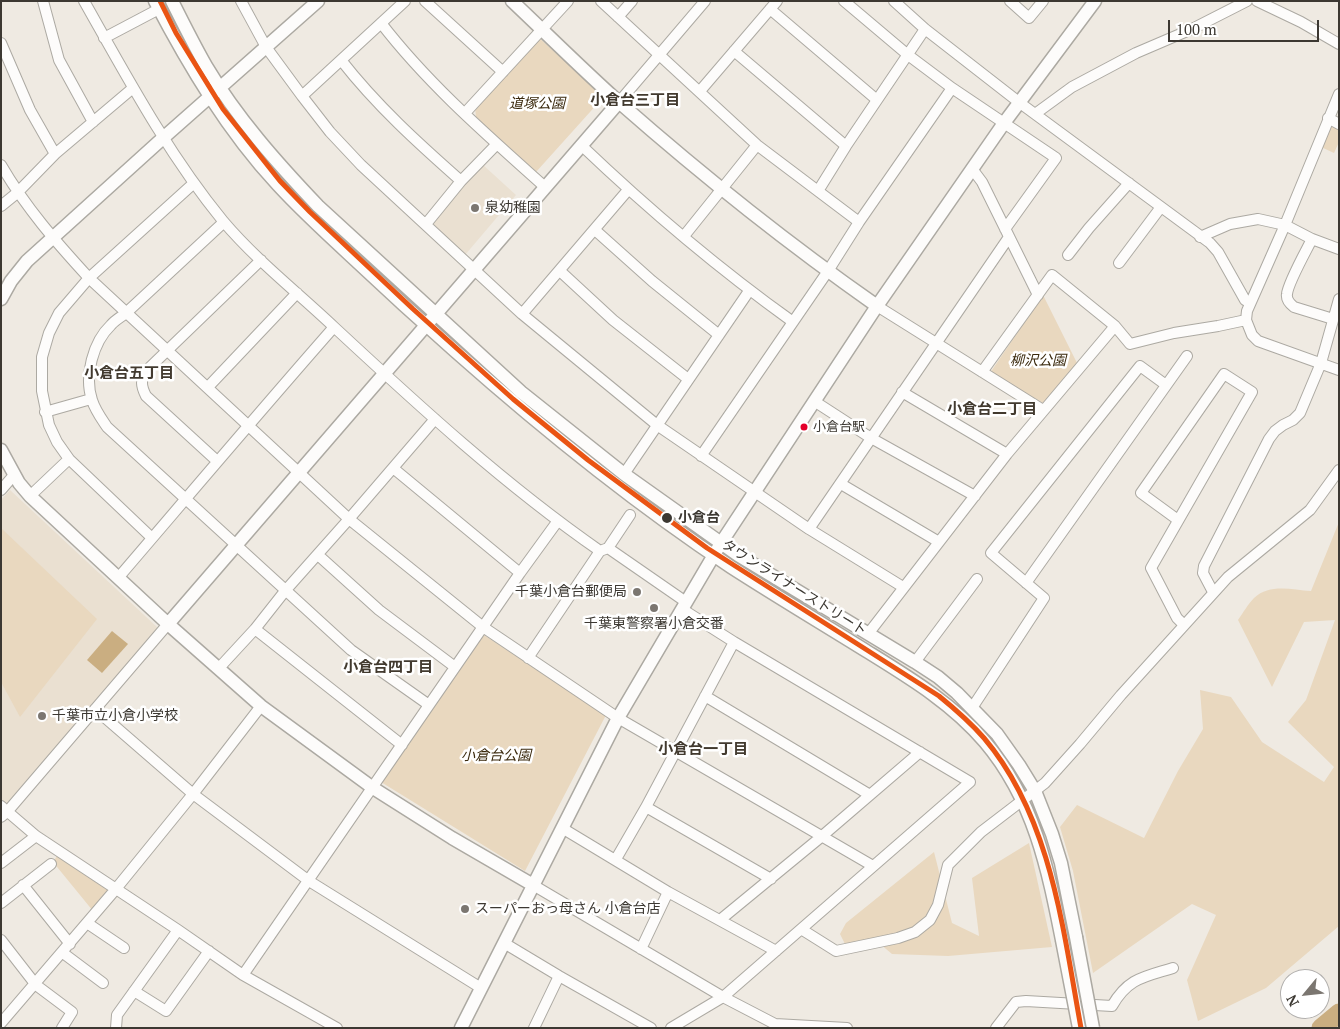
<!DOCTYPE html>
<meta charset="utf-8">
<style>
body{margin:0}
#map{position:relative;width:1340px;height:1029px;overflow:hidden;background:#efeae2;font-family:"PT Serif",serif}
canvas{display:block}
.frame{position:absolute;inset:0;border:2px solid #3c3832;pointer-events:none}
.north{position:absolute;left:1280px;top:969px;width:50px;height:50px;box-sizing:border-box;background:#fff;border:1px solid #b1afad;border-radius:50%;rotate:242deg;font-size:14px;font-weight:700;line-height:20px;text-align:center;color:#3c3832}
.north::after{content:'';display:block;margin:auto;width:18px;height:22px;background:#7b7670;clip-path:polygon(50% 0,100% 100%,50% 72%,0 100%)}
.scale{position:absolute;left:1168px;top:20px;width:151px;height:22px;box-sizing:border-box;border:2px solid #3c3832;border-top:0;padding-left:6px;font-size:15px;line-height:18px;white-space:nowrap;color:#3c3832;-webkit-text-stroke:4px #fff;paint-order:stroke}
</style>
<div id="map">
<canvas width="1340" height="1029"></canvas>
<div class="frame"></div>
<div class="north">N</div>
<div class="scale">100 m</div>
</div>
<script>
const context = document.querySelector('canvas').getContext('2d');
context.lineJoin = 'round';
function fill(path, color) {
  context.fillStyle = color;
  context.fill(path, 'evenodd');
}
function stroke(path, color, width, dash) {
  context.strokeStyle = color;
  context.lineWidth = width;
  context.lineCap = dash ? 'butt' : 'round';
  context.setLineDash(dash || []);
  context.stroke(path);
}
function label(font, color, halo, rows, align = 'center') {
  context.font = font + ' "PT Serif","Noto Sans JP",serif';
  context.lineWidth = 5;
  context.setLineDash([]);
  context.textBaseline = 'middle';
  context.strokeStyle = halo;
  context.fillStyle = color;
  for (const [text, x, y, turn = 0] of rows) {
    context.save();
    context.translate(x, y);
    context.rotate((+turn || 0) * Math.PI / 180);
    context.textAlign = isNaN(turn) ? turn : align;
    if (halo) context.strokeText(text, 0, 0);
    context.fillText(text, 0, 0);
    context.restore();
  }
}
const built = new Path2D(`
 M 482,164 L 516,195 L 465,255 L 434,227 L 434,220 Z
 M 10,490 L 158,628 L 7,804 L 3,805 L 1,803 L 1,500 Z`);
const green = new Path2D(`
 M 537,36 L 598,91 L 599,102 L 536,172 L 476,118 L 475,106 Z
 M 1334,125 L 1339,127 L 1339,142 L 1334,153 L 1321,147 L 1329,127 Z
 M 1043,295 L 1078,365 L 1045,404 L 990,373 Z
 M 1339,522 L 1339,926 L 1266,988 L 1198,1021 L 1187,980 L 1216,915 L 1192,904 L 1093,973 L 1073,871 L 1060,827 L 1077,805 L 1144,838 L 1178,771 L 1203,729 L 1200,690 L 1231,697 L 1262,742 L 1324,782 L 1334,767 L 1288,722 L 1306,700 L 1335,620 L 1304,622 L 1272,687 L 1238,620 C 1243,613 1248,604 1254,598 C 1270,583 1292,590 1311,591 Z
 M 1,528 L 97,619 L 20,717 L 1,682 Z
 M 484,635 L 606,715 L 525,871 L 381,782 Z
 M 1029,843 L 1052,947 L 948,956 L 892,954 L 873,938 L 845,944 L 840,934 L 846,923 L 934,852 L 952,923 L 979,936 L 972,878 Z
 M 59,853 L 108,887 L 108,892 L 93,911 L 53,862 Z`);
const water = new Path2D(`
 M 112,631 L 128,644 L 102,673 L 87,660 Z`);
const river = new Path2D(`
 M 1321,1028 L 1339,1013`);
const minor = new Path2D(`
 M 43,1 L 59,60 L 93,122
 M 84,1 C 127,77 168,154 223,221 C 256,260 297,292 334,327 C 419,406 505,485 600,551
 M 241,1 L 266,47 L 302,96 L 330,132 L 361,165 L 522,314 L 657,425 L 809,529 L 903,587
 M 425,1 L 503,72
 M 601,1 L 757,145 L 859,222
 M 844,1 L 908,55 L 952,88 L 1056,158 L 1005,229
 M 894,1 L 925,29 L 1020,103 L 1210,243 L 1218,252 L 1245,300 L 1250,303
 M 1010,1 L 1029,18 L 1043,1
 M 1257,1 L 1301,22 L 1339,44
 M 770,9 L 877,100
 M 618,17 L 632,1
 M 381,23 C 428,84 488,136 545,187
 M 104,38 L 159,9
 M 1,43 L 30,110 L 55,154
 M 734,51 L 846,146
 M 341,60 C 377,106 418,143 461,181
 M 700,91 L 777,1
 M 1339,94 L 1285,225 L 1247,311 L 1246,320 L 1252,335 L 1258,341 L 1339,370
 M 302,96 L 405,1
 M 619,102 L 705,1
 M 465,113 L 568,1
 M 1035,114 L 1072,87 L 1136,53 L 1192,29 L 1247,1
 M 1328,118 L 1339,124
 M 581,145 C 647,208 719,269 793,322
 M 1,165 C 26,208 56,242 89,278 L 349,519 L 483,627 L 618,718 L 873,866
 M 973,170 L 982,182 L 1038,295
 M 818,191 L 846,146 L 925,29
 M 1,206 L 17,193 L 55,154 L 133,88
 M 224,222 L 126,313 C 121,317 115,320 111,325 C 93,342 84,376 92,400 C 95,410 101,418 107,427 L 351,650 L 429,705
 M 426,224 L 461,181 L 497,144
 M 595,230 L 652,281 L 719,335
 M 684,236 L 757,145
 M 1200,237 L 1230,224 L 1258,219 L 1285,225 L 1312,239 L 1339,249
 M 1312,239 C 1306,251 1288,283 1287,294 C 1286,300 1290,304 1294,307 L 1333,319
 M 1068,255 L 1089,228 L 1129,183
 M 1119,263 L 1161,207
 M 560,271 L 613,320 L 688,379
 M 877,306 L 1043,410
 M 522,314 L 628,190
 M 982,372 L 1052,275 L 1115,326 L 1130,344 L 1174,333 L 1218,326 L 1246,320
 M 208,387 L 297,293
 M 902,392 L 1007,454
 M 814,401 L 871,438 L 975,496
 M 45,412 L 91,399
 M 701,456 L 828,271 L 859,222 L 952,88
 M 217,461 L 146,396 C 141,386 140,380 147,370 L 261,260
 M 393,468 L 520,573
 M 624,474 L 749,291
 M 841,484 L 939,542
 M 1,490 L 14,475
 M 30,496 L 69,459
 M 1178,520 L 1141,493 L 1224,374 L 1252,392 L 1151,568 L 1177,618 L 1184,625
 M 809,529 L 1009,237
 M 152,538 L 69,459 L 57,442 L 49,425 L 42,391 L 42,357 L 49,333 L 59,313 L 89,278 L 194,183
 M 608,548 L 686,602
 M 318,555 L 379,610 L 455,667
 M 118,578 C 190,494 261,410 334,327
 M 1026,583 L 1187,356
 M 1213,592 L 1203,573 L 1204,566 L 1269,439 L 1275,431 L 1283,425 L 1293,420 L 1300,413 L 1321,363 L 1339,299
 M 255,629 L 402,745
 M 868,634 L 1007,454 L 1115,326
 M 528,658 L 600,551 L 608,548 L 630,515
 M 915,662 L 977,579
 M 219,668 L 255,629 L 285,591 L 349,519 L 435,419
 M 705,696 L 870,795
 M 972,708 L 1044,598 L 991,553 L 1140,366 L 1166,385
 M 95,709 L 193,794 L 309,881 L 481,988
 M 1,806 L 36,836 L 178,930 L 243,975 L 337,1028
 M 646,807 L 771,879
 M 1,817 L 7,812 L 168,624
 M 562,828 L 668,892 L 776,951
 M 616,859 L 646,807 L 734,642
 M 1,863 L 36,836
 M 23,885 L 70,944
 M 533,885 L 723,997 L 775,1024 L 847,1028
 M 1,903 L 51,864
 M 720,920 L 821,837 L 920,752
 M 87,923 L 124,948
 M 801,929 L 836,951 L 898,938 L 915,932 L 930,920 L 938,905 L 948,865 L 981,832 L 1045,783 L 1080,744 L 1121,695 L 1228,577 L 1310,510 L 1339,470
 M 1,940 L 36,985 L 72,1012 L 62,1028
 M 504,943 L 559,976 L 651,1028
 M 641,949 L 668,892
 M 63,953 L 103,983
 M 243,975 L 520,573 L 557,522
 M 134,991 L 166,1011 L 209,951
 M 1,1023 L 115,890 L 193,794 L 261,706
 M 116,1028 L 117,1015 L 178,930
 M 534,1028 L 559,976
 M 671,1028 L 723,997 L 970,782 L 734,642 L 682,609
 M 996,1028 L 1016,1002 L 1026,1001 L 1112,1006 C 1128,978 1144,977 1173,968`);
const tertiary = new Path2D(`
 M 155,1 C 189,66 228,131 278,185 C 301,210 326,233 351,256 C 385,288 420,320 455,351 C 543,429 633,502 731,567 C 776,596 823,624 868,652 C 910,678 953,704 985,742 C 1034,800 1048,869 1062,940
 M 172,1 C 183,23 194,45 206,66 C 237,118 277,163 318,206 L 521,392 L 624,474 L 738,555 L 915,662 L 938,677 L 957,693 L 997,734 L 1019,765 L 1035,791 L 1052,834 L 1061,863 L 1076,937
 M 512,1 C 548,35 583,70 620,103 C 702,175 787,243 877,306
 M 1,299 L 11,281 L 27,261 L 163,138 L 318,1
 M 1,450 L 19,483 L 30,496 L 168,624 L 261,706 L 373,788 L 452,838 L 533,885
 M 168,624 L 619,102
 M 461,1028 L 618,718 L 721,543 L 877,306 L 1004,123 L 1095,1`);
const tertiaryBridge = new Path2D(`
 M 1076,937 L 1093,1028
 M 1062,940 L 1079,1028`);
const metro1 = new Path2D(`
 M 160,1 L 176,33 L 223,109 L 280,181 L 310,212 L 413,309 L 513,399 L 588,460 L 707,548 L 939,696 C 955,709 970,722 984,738 C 1051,817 1063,929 1081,1028`);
const markers = [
 [475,208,5,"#7b7670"],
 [804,427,4.5,"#e4002b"],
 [667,518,6,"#3c3832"],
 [637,592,5,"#7b7670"],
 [654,608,5,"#7b7670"],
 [42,716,5,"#7b7670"],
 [465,909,5,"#7b7670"]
];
const busNames = [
 ["小倉台駅",813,427]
];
const parkNames = [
 ["道塚公園",537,104],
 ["柳沢公園",1038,361],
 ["小倉台公園",496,756]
];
const poiNames = [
 ["泉幼稚園",485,208],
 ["千葉小倉台郵便局",627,592,"right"],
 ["千葉東警察署小倉交番",654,624,"center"],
 ["千葉市立小倉小学校",52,716],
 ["スーパーおっ母さん 小倉台店",475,909]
];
const stopNames = [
 ["小倉台",678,518]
];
const streetNames = [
 ["タウンライナーストリート",794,588,32]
];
const neighbourhoodNames = [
 ["小倉台三丁目",635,101],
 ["小倉台五丁目",129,374],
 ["小倉台二丁目",992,410],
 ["小倉台四丁目",388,668],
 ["小倉台一丁目",703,750]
];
fill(built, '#eae0d1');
fill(green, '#e9d8bf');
fill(water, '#caae81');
stroke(river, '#caae81', 19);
stroke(minor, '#aca9a2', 12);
stroke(tertiary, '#aca9a2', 15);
stroke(minor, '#fdfcfb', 10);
stroke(tertiary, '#fdfcfb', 12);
stroke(tertiaryBridge, '#aca9a2', 15, []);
stroke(tertiaryBridge, '#fdfcfb', 12);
stroke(metro1, '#ea5413', 5);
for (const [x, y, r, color] of markers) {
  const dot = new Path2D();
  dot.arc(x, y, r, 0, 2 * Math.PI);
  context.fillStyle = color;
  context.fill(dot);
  stroke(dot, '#fff', 2);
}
label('13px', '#3c3832', '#fff', busNames, 'left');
label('italic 14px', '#3a290d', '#fff', parkNames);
label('14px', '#3c3832', '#fff', poiNames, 'left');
label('bold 14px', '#3c3832', '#fff', stopNames, 'left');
label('14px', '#3c3832', '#fff', streetNames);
label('bold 15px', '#423a2f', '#fff', neighbourhoodNames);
</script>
